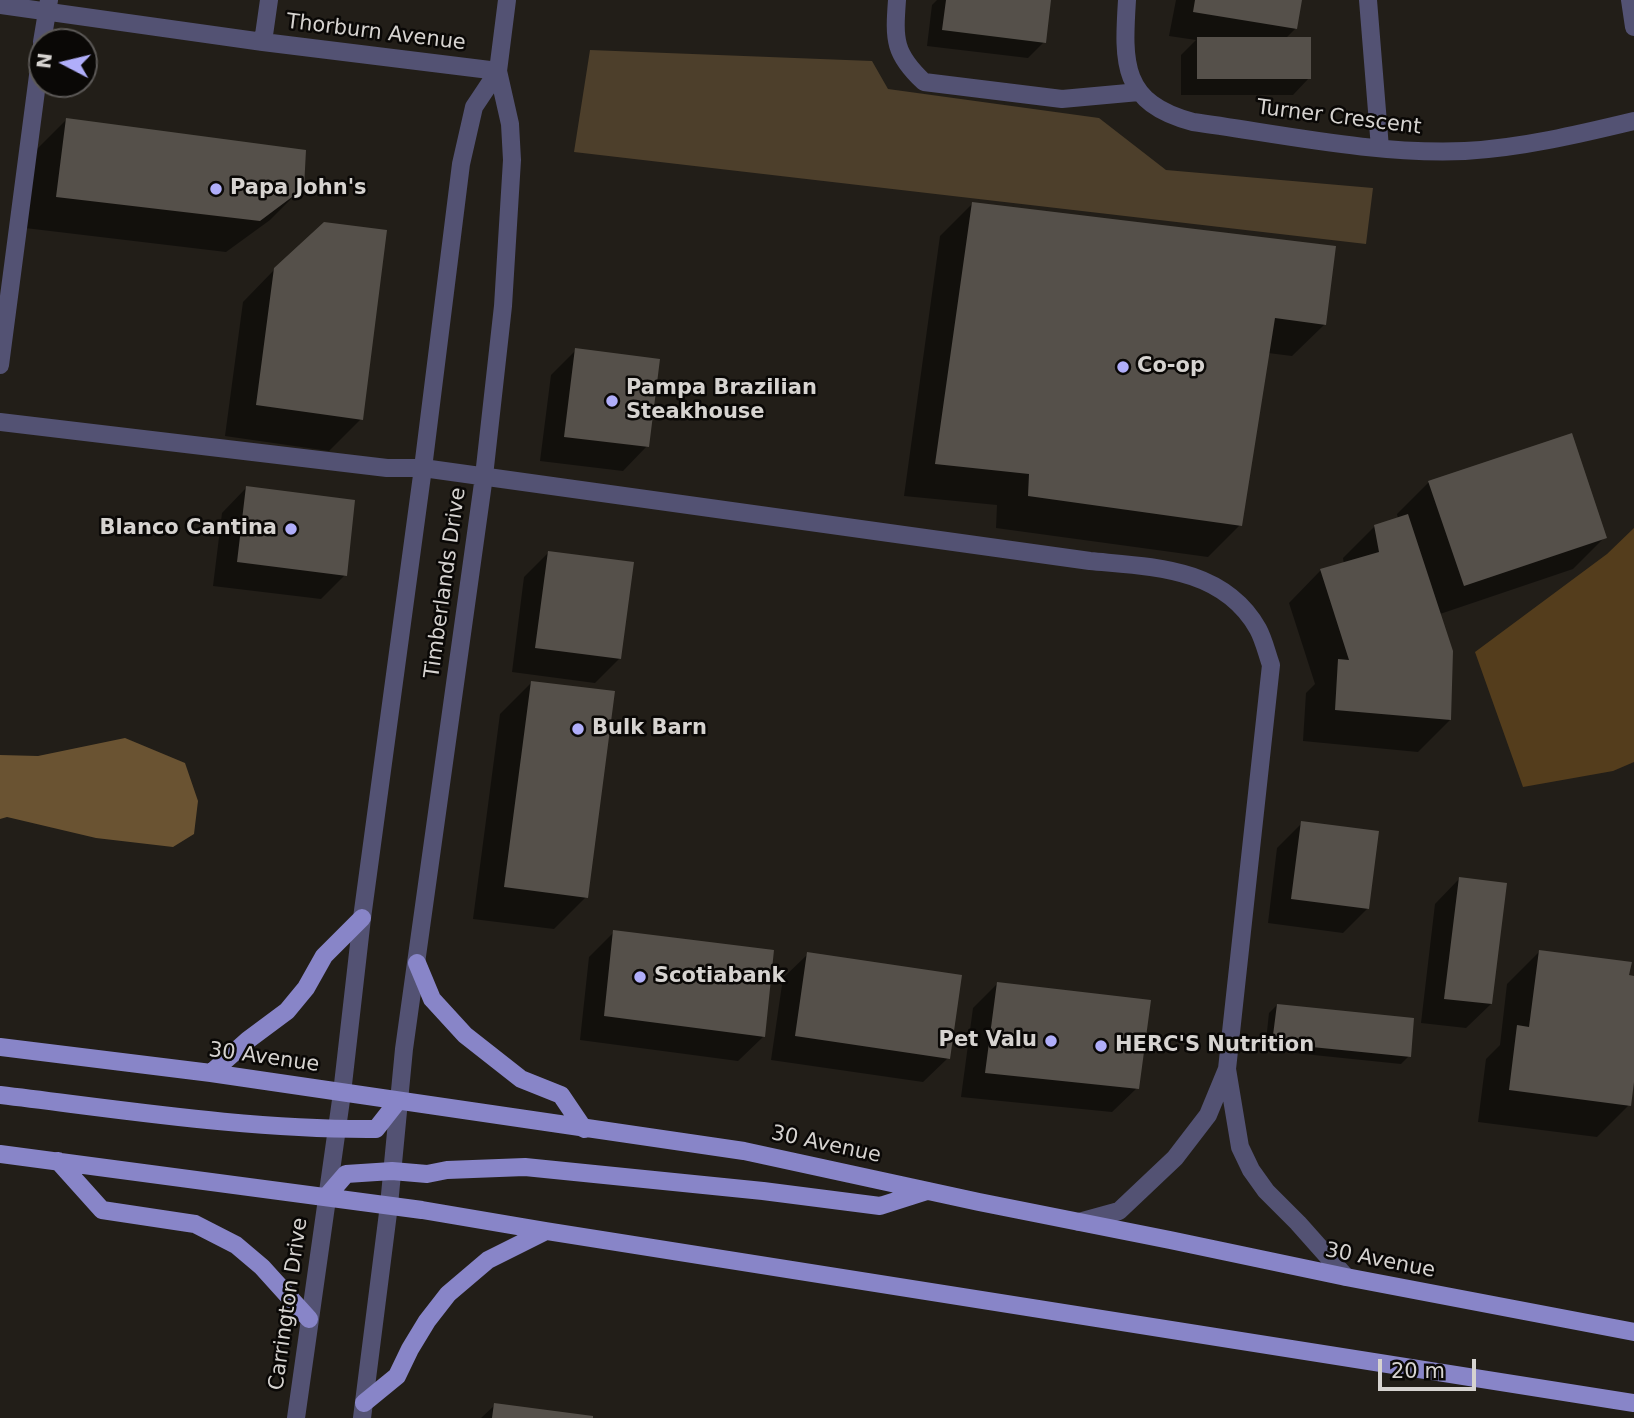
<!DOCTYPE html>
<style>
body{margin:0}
#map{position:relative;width:1634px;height:1418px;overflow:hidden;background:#221e18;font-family:"DejaVu Sans",sans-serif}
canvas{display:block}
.north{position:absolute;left:28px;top:28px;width:70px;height:70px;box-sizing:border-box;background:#0a0806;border:2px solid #5c5957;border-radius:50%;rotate:277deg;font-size:19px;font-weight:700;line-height:28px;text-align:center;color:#d6d3d0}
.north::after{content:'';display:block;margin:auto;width:24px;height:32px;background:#b0aefa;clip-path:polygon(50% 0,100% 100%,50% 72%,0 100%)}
.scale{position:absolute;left:1378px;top:1359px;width:98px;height:32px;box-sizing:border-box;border:4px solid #d6d3d0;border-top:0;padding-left:9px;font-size:21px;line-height:24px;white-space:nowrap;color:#d6d3d0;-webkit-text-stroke:5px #0a0806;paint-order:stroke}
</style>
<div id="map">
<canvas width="1634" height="1418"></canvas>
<div class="north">N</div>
<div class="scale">20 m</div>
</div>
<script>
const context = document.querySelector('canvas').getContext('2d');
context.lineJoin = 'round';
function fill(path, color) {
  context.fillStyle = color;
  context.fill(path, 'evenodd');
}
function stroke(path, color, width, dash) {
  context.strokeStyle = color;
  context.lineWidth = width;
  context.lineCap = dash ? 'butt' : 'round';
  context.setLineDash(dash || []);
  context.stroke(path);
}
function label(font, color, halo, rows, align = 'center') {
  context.font = font + ' "DejaVu Sans",sans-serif';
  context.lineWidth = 5;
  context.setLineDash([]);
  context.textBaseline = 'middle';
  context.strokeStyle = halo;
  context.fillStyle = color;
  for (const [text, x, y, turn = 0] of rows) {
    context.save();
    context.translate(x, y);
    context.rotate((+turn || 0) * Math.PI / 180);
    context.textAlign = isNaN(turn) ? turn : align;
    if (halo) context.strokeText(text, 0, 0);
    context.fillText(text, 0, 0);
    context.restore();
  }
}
const green = new Path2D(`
 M 590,50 L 872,61 L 888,89 L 1099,118 L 1166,170 L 1373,188 L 1366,244 L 574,152 Z`);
const forest = new Path2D(`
 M 1634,528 L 1634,762 L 1613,771 L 1523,787 L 1475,652 L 1607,554 Z`);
const water = new Path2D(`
 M 125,738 L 185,763 L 198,801 L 194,834 L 173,847 L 96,838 L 7,817 L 0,819 L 0,755 L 38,756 Z`);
const shadow = new Path2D(`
 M 937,0 L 1042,0 L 1044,42 L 1028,58 L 927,46 L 932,5 Z
 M 1176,0 L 1300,0 L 1296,28 L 1285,39 L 1309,78 L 1293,95 L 1181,95 L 1181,55 L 1196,40 L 1169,36 Z
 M 66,120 L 303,187 L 270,220 L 226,252 L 25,228 L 34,152 Z
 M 972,204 L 1325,324 L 1292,356 L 1268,353 L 1240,525 L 1208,557 L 996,528 L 997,505 L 904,496 L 940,236 Z
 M 275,269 L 361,419 L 329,451 L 225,436 L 243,302 Z
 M 576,350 L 647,446 L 623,471 L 540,461 L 551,375 Z
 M 1429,482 L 1605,537 L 1573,569 L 1440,614 L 1450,720 L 1418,752 L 1303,741 L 1306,693 L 1315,684 L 1289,603 L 1321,570 L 1344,564 L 1343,558 L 1375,526 L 1398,519 L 1397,514 Z
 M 246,488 L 345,575 L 321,599 L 213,586 L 222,513 Z
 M 549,552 L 620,658 L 595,683 L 512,672 L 524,577 Z
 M 532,682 L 586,897 L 554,929 L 473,919 L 500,714 Z
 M 1302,823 L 1368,908 L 1343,933 L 1268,923 L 1277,848 Z
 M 1459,879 L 1491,1004 L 1466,1028 L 1421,1023 L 1435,904 Z
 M 614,932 L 763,1037 L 738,1061 L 580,1040 L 589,957 Z
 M 1539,952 L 1634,978 L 1634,1069 L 1629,1105 L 1597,1137 L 1478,1122 L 1486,1059 L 1500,1045 L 1507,984 Z
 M 808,954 L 948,1058 L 923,1082 L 771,1060 L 783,978 Z
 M 997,984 L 1137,1088 L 1112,1112 L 961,1097 L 973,1008 Z
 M 1277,1005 L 1409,1056 L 1401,1064 L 1265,1050 L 1269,1013 Z
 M 495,1405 L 590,1418 L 481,1418 Z`);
const building = new Path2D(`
 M 946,0 L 1051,0 L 1046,43 L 942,30 Z
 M 1195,0 L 1302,0 L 1297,29 L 1193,12 Z
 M 1197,37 L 1311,37 L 1311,79 L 1197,79 Z
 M 66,118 L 306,150 L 304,188 L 260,221 L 56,197 Z
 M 972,202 L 1336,246 L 1326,325 L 1275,318 L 1242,526 L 1028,496 L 1029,474 L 935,464 Z
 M 324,222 L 387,230 L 363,420 L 256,405 L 274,268 Z
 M 575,348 L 660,359 L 649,447 L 564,437 Z
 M 1572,433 L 1607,538 L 1464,586 L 1428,481 Z
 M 246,486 L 355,500 L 347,576 L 237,562 Z
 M 1408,514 L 1453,651 L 1451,720 L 1335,710 L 1338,659 L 1349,660 L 1320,569 L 1379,552 L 1374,525 Z
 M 548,551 L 634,562 L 621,659 L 535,648 Z
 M 531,681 L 615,691 L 588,898 L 504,887 Z
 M 1301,821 L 1379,831 L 1369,909 L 1291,899 Z
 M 1459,877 L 1507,883 L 1492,1004 L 1444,999 Z
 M 613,930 L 774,950 L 765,1037 L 604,1016 Z
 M 1539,950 L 1632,962 L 1629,975 L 1634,976 L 1634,1082 L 1631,1106 L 1509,1090 L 1517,1025 L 1529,1027 Z
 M 807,952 L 962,975 L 950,1059 L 795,1036 Z
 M 997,982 L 1151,1000 L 1139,1089 L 985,1073 Z
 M 1277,1004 L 1414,1018 L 1411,1057 L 1272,1043 Z
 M 494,1403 L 593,1416 L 593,1418 L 492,1418 Z`);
const minor = new Path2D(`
 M 897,0 C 894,40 894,54 924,82 L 1062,99 L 1139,92
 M 1127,0 C 1123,63 1121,103 1193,122 C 1280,134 1377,155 1465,151 C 1521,148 1580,134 1634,121
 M 1368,0 L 1380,148
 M 1630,0 L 1634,27
 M 0,5 L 263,42 L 498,71
 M 42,42 L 49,0
 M 263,42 L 269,0
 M 0,365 L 42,45
 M 0,422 L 387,468 L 423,468 L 1090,561 C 1152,567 1223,567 1258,629 C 1264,640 1267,654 1271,665 L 1227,1069 L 1240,1147 L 1251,1170 L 1266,1191 L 1298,1223 L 1346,1277
 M 1079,1222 L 1119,1211 L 1175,1158 L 1208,1115 L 1227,1069
 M 296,1418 L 342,1093 L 362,918 L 423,468 L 461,164 L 474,107 L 498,71
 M 362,1418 L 389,1205 L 404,1049 L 484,476 L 503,306 L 512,160 L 510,124 L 498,71 L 507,0`);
const major = new Path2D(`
 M 417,963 L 432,999 L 465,1035 L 521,1079 L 561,1095 L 584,1129
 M 0,1047 L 211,1073 L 744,1151 L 979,1202 L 1170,1240 L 1346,1277 L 1634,1332
 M 211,1073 L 248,1040 L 287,1011 L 306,988 L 324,956 L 362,918
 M 0,1095 C 125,1110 250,1130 376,1129 L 398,1101
 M 0,1154 L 422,1210 L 546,1231 L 1634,1403
 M 58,1161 L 102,1210 L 195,1224 L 236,1245 L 262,1267 L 309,1319
 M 327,1196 L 346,1174 L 392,1171 L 427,1174 L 447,1170 L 525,1167 L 763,1191 L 880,1206 L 927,1191
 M 364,1403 L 397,1376 L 410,1349 L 427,1321 L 448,1294 L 488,1260 L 546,1231`);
const markers = [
 [216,189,7,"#b0aefa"],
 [1123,367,7,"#b0aefa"],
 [612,401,7,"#b0aefa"],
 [291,529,7,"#b0aefa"],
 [578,729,7,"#b0aefa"],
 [640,977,7,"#b0aefa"],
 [1051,1041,7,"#b0aefa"],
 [1101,1046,7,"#b0aefa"]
];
const streetNames = [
 ["Thorburn Avenue",376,33,7],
 ["Turner Crescent",1339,118,7],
 ["Timberlands Drive",446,583,-82],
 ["30 Avenue",264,1058,8],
 ["30 Avenue",826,1145,12],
 ["30 Avenue",1380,1261,11],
 ["Carrington Drive",289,1304,-82]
];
const poiNames = [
 ["Papa John's",230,189],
 ["Co-op",1137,367],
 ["Pampa Brazilian",626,389],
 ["Steakhouse",626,413],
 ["Blanco Cantina",277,529,"right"],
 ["Bulk Barn",592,729],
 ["Scotiabank",654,977],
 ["Pet Valu",1037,1041,"right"],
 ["HERC'S Nutrition",1115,1046]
];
fill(green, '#4d3f2b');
fill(forest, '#543d1c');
fill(water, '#6a5332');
fill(shadow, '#0007');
fill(building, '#55504a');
stroke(minor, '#535273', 18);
stroke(major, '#8885c8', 18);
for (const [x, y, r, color] of markers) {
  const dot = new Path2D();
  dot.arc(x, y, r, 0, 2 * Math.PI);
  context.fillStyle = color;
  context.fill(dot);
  stroke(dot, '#0a0806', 2.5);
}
label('21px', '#d6d3d0', '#0a0806', streetNames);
label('bold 21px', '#d6d3d0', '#0a0806', poiNames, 'left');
</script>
